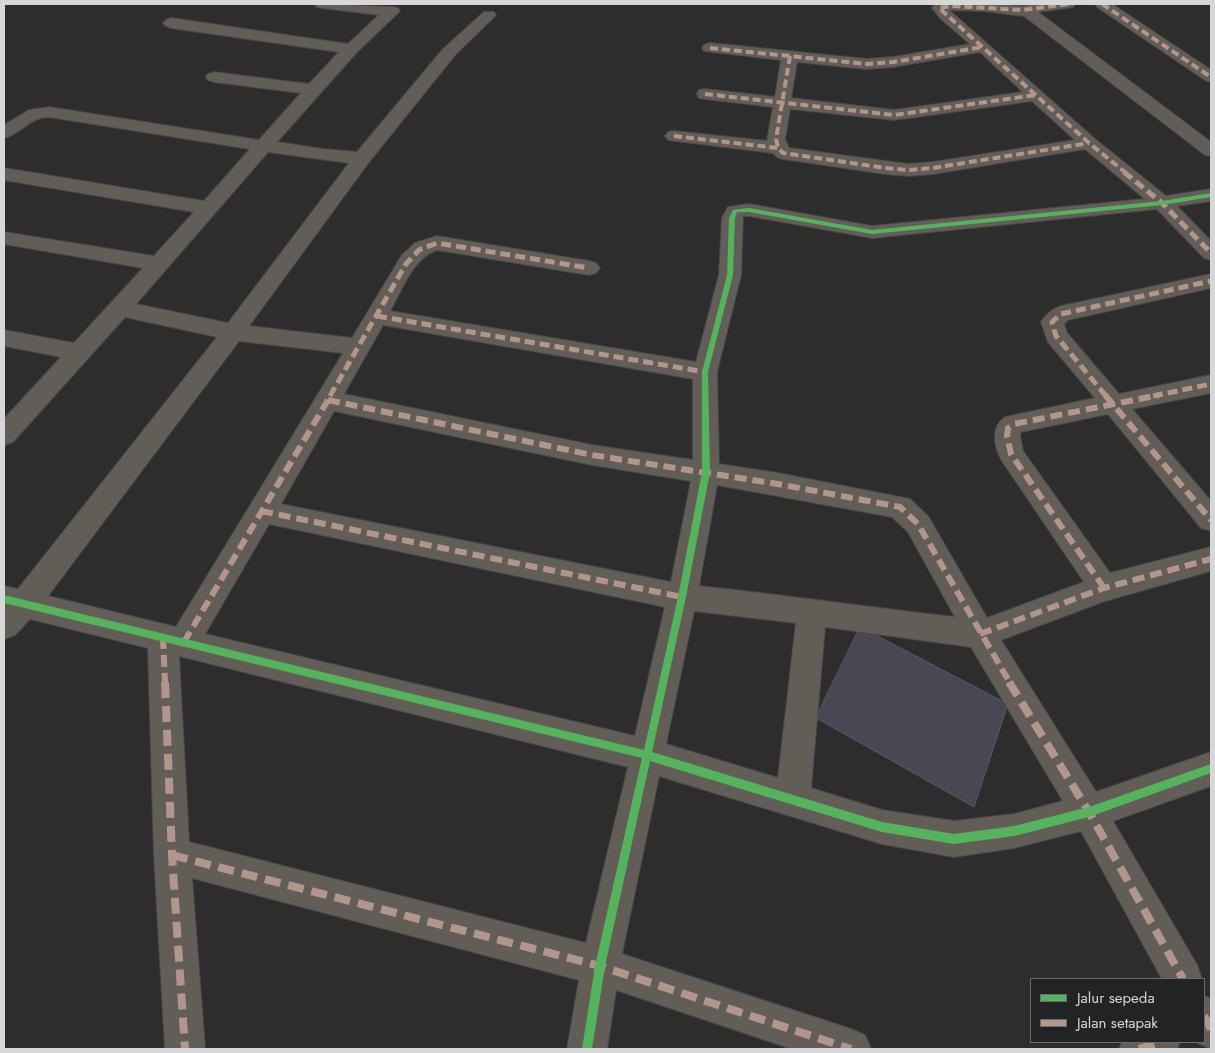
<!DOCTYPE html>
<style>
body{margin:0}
#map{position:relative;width:1215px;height:1053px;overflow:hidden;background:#2d2d2e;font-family:Jost,sans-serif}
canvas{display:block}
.frame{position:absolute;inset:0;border:5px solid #d6d7d8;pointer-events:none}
.legend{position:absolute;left:1030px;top:978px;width:175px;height:65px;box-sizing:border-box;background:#222325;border:1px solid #6a6b6d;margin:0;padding:6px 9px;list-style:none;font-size:15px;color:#d6d7d8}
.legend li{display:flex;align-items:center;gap:10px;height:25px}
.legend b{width:25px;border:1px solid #6a6b6d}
</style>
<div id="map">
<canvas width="1215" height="1053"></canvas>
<div class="frame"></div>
<ul class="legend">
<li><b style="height:6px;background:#56b35d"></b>Jalur sepeda</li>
<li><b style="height:6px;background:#b2968c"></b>Jalan setapak</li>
</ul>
</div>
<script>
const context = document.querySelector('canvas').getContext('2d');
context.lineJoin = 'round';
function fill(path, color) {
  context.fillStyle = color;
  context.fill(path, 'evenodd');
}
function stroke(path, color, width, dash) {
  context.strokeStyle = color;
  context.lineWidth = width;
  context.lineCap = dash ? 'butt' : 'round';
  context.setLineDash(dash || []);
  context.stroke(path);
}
const building = new Path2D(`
 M 860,627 L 1008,704 L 974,807 L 816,718 Z`);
const minor = new Path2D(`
 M 315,4 L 393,7 L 398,8 L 400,11 L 357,52 L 277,142 L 323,149 L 357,152 L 443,49 L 484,12 L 494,12 L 496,15 L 455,55 L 369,162 L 249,326 L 352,338 L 402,255 L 415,243 L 437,236 L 589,261 L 596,263 L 600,268 L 596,273 L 589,275 L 437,250 C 413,258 402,290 390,311 L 696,362 L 719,275 L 722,218 L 728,207 L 749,204 L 872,226 L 1145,199 L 1085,149 L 933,174 L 908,176 L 885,174 L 783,159 L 777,157 L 773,153 L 668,140 L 665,136 L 668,132 L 674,131 L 767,141 L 773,107 L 705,99 L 699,98 L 697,94 L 699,90 L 705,89 L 775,97 L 781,60 L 704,51 L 702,48 L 704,45 L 710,43 L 867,59 L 893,57 L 970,44 L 941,19 L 932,8 L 934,5 L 1002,4 L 1020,6 L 1037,4 L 1075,4 L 1073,7 L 1038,12 L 1211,142 L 1211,156 L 1205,155 L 1024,16 L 983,11 L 949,10 L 1095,139 L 1166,196 L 1211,189 L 1211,201 L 1177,206 L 1211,241 L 1211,260 L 1204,258 L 1157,209 L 872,238 L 749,216 L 743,216 L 741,275 L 717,372 L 719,464 L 778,473 L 910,499 L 928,516 L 987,618 L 1084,582 L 1002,461 C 994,447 990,427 1005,417 L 1095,398 L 1048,342 L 1041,322 C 1046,314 1052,309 1061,306 L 1211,274 L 1211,288 L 1068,320 L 1064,324 L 1067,333 L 1119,394 L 1211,375 L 1211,393 L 1132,409 L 1211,501 L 1211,531 L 1201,528 L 1108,414 L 1021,432 L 1020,436 L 1023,451 L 1110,573 L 1211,547 L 1211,571 L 1105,601 L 1001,640 L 1096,792 L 1211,752 L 1211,786 L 1113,821 L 1197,965 L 1202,979 L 1162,979 L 1081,831 L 1014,848 L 954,857 L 882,844 L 659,776 L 622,954 L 851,1029 L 865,1035 L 871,1049 L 792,1049 L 616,990 L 607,1049 L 567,1049 L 579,980 L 192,878 L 205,1049 L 165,1049 L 154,855 L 148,648 L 30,619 L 15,635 L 4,639 L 4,586 L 18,589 L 217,337 L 125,317 L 13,442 L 4,445 L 4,419 L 61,357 L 4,346 L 4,330 L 74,343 L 143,268 L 4,244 L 4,232 L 154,256 L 194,212 L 4,180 L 4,168 L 204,201 L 250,149 L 49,117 C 30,117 21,134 4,138 L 4,125 L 29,110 L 49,107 L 259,140 L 301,93 L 214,82 L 208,80 L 206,77 L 208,74 L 214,72 L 309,84 L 339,52 L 171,28 L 166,26 L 163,23 L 166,20 L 171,18 L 348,44 L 379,15 L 322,8 L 317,7 ZM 980,52 L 1023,92 L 894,110 L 791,98 L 797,62 L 867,69 L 893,67 ZM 1032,101 L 1075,140 L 933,162 L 908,164 L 789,148 L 785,139 L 790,109 L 894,120 ZM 268,152 L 349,163 L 228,323 L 136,304 ZM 383,325 L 693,379 L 693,460 L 592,445 L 344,394 ZM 239,341 L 343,353 L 176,627 L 48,596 ZM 334,411 L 592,465 L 691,481 L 671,582 L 281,504 ZM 717,485 L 892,517 L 908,532 L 955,617 C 869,607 784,595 699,586 ZM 269,524 L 665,607 L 635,736 L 205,634 ZM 694,611 L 796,623 L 778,778 L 666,744 ZM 825,627 L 971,647 L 1063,801 L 1014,814 L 954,821 L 882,810 L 811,788 ZM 179,656 L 628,767 L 586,943 L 189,842 Z
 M 1095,4 L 1112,4 L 1211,70 L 1211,82 L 1205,80 L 1097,7 Z
 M 1204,996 L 1211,999 L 1211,1049 L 1196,1042 L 1204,1042 Z
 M 1122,1042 L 1180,1042 L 1177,1049 L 1119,1049 Z`);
const quietFar3 = new Path2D(`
 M 1068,4 L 1023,10 L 952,6 L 939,8 L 1089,143 L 1126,173
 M 1102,4 L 1211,77
 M 710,48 L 867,64 L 893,62 L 983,47
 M 790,56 L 776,139 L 778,148 L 783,153 L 885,168 L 908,170 L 933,168 L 1089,143
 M 705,94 L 894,115 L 1036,95
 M 674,136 L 778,148`);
const quietFar2 = new Path2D(`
 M 1124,172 L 1162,203 L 1211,253
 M 377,316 L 705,372
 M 330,396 L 406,264 L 419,250 L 437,243 L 589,268
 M 1106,396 L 1056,336 L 1052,322 L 1061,314 L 1211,281
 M 1153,396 L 1211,384`);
const quietFar1 = new Path2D(`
 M 1105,395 L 1211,520
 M 328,400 L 592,455 L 778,484 L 900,507 L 918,524 L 1010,683
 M 261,511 L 682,597
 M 1104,588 L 1011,454 L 1007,436 L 1008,428 L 1014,424 L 1159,395
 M 980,634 L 1104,588 L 1211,559
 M 163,637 L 165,683
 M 184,642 L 331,395`);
const quiet = new Path2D(`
 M 165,682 L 172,855 L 185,1049
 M 1009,682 L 1089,812 L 1183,979
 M 172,855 L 600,966 L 851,1049
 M 1204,1016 L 1211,1029
 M 1139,1049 L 1160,1042`);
const cycleway = new Path2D(`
 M 1211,193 L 1211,197 L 1162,205 L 872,234 L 749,212 L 737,212 L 735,218 L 733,275 L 708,372 L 710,472 L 686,597 L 652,752 L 882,822 L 954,834 L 1014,826 L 1089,807 L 1211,764 L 1211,773 L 1089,817 L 1014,836 L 954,844 L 882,832 L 650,761 L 605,966 L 592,1049 L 582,1049 L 595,966 L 642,758 L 4,603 L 4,595 L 644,750 L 678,597 L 702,472 L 702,372 L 727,275 L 729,218 L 733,210 L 749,208 L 872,230 L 1162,201 Z`);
fill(building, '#474854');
stroke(building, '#5a5a5b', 1);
stroke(minor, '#484849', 2);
fill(minor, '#625d57');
stroke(quietFar3, '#b2968c', 4, [8, 4]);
stroke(quietFar2, '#b2968c', 5, [10, 5]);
stroke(quietFar1, '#b2968c', 6, [12, 6]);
stroke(quiet, '#b2968c', 8, [16, 8]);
fill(cycleway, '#56b35d');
</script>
